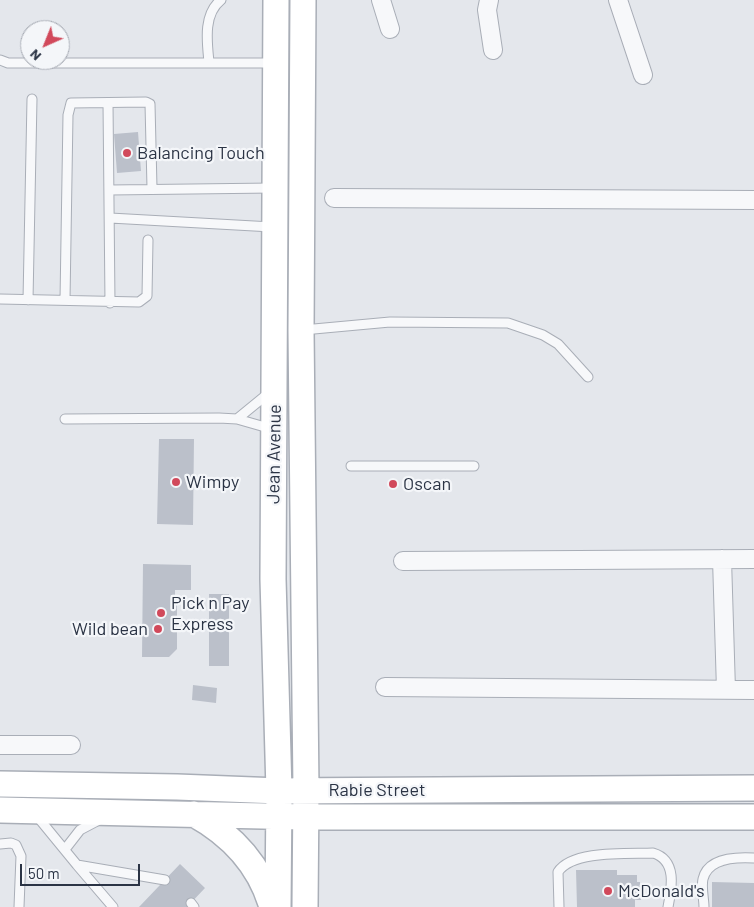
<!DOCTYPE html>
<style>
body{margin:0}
#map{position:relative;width:754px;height:907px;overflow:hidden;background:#e4e7ec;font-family:Barlow,sans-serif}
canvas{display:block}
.north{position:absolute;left:20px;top:20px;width:50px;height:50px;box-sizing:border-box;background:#f4f6f9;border:1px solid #a4a8b1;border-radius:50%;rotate:224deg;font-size:14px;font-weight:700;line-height:20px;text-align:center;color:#2b3445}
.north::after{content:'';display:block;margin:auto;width:18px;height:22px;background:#d1495b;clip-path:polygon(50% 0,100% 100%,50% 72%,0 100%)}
.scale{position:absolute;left:20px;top:864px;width:120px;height:22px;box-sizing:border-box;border:2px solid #2b3445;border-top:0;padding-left:6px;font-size:15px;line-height:18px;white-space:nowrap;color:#2b3445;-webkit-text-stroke:4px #f4f6f9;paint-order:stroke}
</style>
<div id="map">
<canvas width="754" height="907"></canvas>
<div class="north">N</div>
<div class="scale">50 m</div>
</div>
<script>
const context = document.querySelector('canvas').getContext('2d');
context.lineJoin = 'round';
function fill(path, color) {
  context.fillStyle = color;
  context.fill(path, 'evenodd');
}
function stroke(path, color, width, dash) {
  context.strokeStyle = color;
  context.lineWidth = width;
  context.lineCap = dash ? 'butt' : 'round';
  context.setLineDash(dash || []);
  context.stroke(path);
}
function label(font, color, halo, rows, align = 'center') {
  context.font = font + ' Barlow,sans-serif';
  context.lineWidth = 4.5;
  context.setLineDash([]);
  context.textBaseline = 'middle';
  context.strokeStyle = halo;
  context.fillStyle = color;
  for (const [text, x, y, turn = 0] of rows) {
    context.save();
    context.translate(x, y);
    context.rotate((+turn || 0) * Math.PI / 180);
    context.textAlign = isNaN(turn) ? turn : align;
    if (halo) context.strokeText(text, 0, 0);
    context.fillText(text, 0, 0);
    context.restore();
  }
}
const building = new Path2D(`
 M 138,132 L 141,171 L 117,173 L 114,134 Z
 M 159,439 L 194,439 L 193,525 L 157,524 Z
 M 143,564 L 191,565 L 191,590 L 175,590 L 175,604 L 177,604 L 177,649 L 169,657 L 142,657 Z
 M 209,594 L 229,594 L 229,666 L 209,666 Z
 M 193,685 L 217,688 L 216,703 L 192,700 Z
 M 180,864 L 205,888 L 187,907 L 139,907 Z
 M 576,870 L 617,870 L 617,875 L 637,875 L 637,882 L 640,882 L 641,900 L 635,900 L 635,907 L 577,907 Z
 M 712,882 L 754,883 L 754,907 L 712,907 Z`);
const service = new Path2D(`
 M 0,60 L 8,63 L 274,63
 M 209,62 C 207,42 203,14 221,0
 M 108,103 L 110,303
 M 110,190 L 273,188
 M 110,218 L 272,227
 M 0,299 L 139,302 L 147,296 L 148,240
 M 28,300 L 32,99
 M 65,300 L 68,115 L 71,103 L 146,102 L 150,104 L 152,188
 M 303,330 L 390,322 L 508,323 L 543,335 L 558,344 L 588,377
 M 65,419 L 219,418 L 237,419 L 272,429
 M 237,419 L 270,392
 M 351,466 L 474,466
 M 36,815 L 77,865 L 165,880
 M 0,844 L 11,843 L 16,845 L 21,856 L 19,907
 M 66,848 L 80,830 L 99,820
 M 77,865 L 113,907
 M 191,903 L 194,907
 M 559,907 L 558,872 C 572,850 628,854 653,853 C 677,860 672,887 668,907
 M 704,907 C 704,899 701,887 703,879 C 708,857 737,857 754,858`);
const minor = new Path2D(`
 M 381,0 L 390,29
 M 489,0 L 487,10 L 493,50
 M 618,0 L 643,75
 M 334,198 L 754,200
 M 722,559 L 726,690
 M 403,561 L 754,559
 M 385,687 L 754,690
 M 0,745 L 71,745`);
const secondary = new Path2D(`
 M 276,0 L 273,579 L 279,791 L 278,907
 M 303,0 L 301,330 L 306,790 L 305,907
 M 0,784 L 177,787 L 279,791 L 754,788
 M 0,810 L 306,817 L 754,817
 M 194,814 C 232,835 260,865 272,907`);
const markers = [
 [127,153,5,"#d1495b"],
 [176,482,5,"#d1495b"],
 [393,484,5,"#d1495b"],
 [161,613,5,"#d1495b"],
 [158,629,5,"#d1495b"],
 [608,891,5,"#d1495b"]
];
const poiNames = [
 ["Balancing Touch",137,153],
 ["Wimpy",186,482],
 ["Oscan",403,484],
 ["Pick n Pay",171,603],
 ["Express",171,624],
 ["Wild bean",148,629,"right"],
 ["McDonald's",618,891]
];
const streetNames = [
 ["Jean Avenue",274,454,-89],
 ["Rabie Street",377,790]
];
fill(building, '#bbc0ca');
stroke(service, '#a9aeb7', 11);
stroke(minor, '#a9aeb7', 20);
stroke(secondary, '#a9aeb7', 28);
stroke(service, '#f7f8fa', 9);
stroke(minor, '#f7f8fa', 18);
stroke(secondary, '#fff', 25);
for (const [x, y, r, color] of markers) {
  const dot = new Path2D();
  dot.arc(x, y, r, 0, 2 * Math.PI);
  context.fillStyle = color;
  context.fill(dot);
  stroke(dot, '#f4f6f9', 2);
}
label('18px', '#2b3445', '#f4f6f9', poiNames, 'left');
label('18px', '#2b3445', '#f4f6f9', streetNames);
</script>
